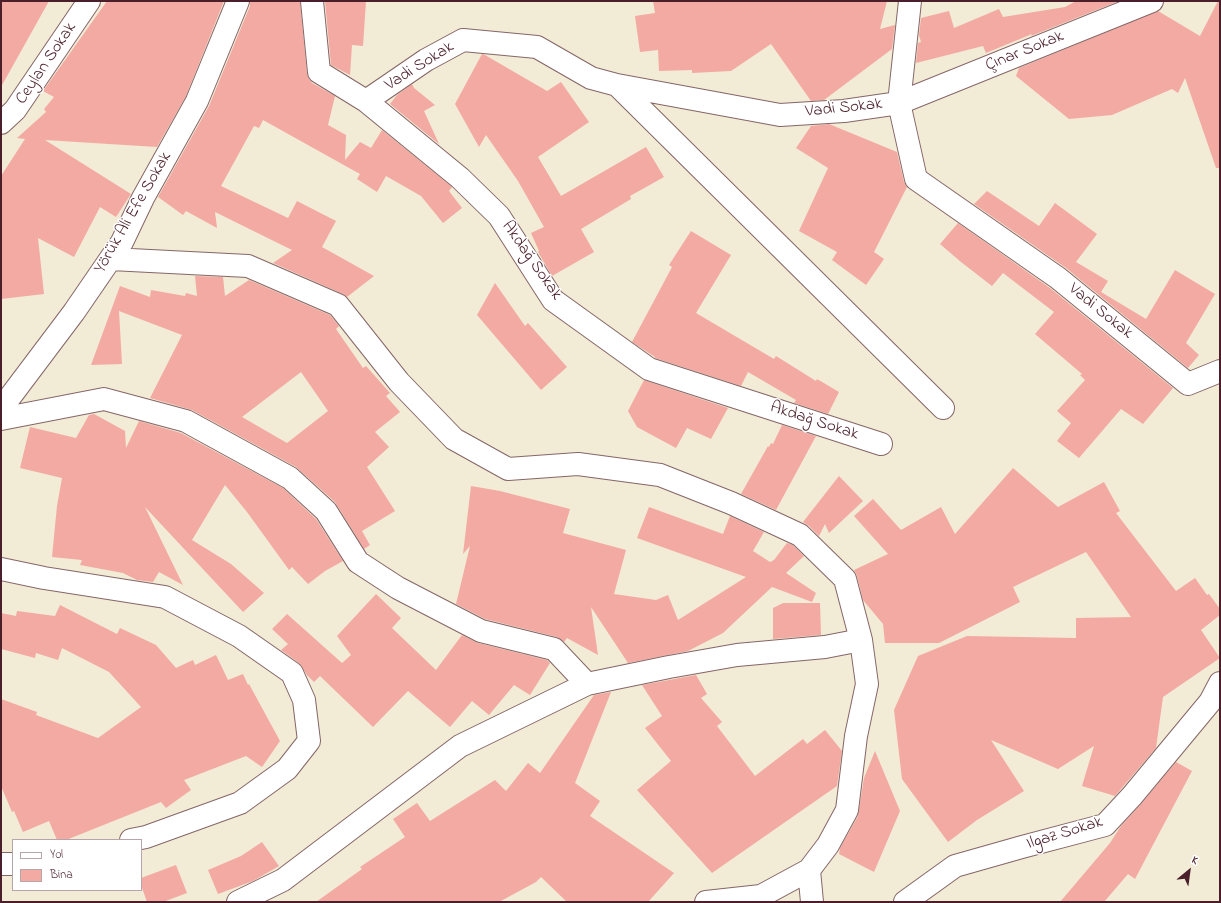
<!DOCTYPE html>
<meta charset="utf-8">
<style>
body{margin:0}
#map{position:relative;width:1221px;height:903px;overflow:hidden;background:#f2ebd6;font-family:"Indie Flower",sans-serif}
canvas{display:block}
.frame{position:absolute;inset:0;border:2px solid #4a1f2b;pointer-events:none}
.legend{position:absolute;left:12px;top:839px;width:130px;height:52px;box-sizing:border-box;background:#fff;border:1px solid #b7a5aa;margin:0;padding:5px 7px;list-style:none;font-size:12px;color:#4a1f2b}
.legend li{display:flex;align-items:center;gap:8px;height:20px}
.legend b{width:20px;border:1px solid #b7a5aa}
.north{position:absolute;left:1169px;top:851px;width:40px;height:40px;-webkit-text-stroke:3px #fff;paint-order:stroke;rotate:29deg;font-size:11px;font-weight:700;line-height:16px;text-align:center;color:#4a1f2b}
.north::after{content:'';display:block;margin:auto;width:14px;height:18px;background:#4a1f2b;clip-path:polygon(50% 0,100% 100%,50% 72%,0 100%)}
</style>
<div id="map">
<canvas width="1221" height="903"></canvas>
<div class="frame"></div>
<ul class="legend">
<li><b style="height:5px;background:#fff"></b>Yol</li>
<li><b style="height:11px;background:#f2aaa3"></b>Bina</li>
</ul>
<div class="north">K</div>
</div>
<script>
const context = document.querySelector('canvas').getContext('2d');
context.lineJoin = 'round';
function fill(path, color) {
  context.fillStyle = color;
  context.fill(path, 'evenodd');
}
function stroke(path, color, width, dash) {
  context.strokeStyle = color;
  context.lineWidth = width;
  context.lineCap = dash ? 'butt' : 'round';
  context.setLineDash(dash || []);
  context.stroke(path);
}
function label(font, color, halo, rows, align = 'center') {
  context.font = font + ' "Indie Flower",sans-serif';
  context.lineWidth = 3;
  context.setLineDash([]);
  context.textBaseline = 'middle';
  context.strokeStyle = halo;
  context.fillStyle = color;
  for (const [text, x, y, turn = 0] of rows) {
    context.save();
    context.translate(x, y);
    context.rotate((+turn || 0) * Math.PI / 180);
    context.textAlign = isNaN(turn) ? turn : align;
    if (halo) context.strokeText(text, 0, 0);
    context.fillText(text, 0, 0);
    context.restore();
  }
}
const building = new Path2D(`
 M 1,1 L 49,1 L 1,87 Z
 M 107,1 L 224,1 L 186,96 L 157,147 L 45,140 L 131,194 L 116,217 L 100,207 L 74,257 L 38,238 L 44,294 L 1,299 L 1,176 L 25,139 L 17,138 L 46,112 L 44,109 L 54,97 L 43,91 Z
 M 250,1 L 300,1 L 307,74 L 309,79 L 312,83 L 335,96 L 328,125 L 346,135 L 345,160 L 360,142 L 371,148 L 382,130 L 452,187 L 449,191 L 462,208 L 443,223 L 421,196 L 386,176 L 377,192 L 357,179 L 360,174 L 263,120 L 259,128 L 254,126 L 221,186 L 288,218 L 297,201 L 336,221 L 322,247 L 374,276 L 347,297 L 343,294 L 273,263 L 292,250 L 215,212 L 217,228 L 186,211 L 183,215 L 158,197 L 209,106 L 250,6 Z
 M 325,1 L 366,1 L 363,46 L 352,45 L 350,75 L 331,65 Z
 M 653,1 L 887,1 L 880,29 L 895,25 L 892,49 L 824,100 L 811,101 L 771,44 L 731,71 L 692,73 L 692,70 L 659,71 L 658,50 L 640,52 L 635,16 L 655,13 Z
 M 1076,1 L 1119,1 L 1031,36 L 1032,34 L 986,53 L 983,46 L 916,63 L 918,43 L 921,42 L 919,35 L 921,18 L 949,11 L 954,28 L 999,9 L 1003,17 L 1065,7 Z
 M 1218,1 L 1220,1 L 1220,168 L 1216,168 L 1185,78 L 1178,93 L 1172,89 L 1112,115 L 1069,119 L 1016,76 L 1019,68 L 1158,11 L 1200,36 Z
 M 482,54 L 485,55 L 547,91 L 561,82 L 589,122 L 538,157 L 561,196 L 646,147 L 664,177 L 630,196 L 631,199 L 581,229 L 594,252 L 552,276 L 538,252 L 539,251 L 531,233 L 544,227 L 518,181 L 486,135 L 479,147 L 455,104 Z
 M 412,84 L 414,88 L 435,105 L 424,111 L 439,144 L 390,104 L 397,95 Z
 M 829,124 L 897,152 L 904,182 L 907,187 L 874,252 L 884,259 L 866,285 L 832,260 L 837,252 L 799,231 L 828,168 L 796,148 L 811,126 Z
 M 987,191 L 1039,226 L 1055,203 L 1097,234 L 1076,262 L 1108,281 L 1101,292 L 1146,319 L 1175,270 L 1215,294 L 1186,343 L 1199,355 L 1188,368 L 1066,268 L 974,204 Z
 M 958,223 L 1050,288 L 1173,388 L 1143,424 L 1121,409 L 1079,458 L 1057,441 L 1071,423 L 1057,411 L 1085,380 L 1080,375 L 1082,374 L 1035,334 L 1054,312 L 1003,273 L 992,286 L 961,262 L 940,244 Z
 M 691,231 L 731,255 L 696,313 L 774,359 L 776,356 L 816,381 L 817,379 L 839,392 L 828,414 L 794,403 L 796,400 L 748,372 L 741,386 L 655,358 L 655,357 L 632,342 L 672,267 L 669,265 Z
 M 195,276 L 223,277 L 225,296 L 249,280 L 330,315 L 339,326 L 336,329 L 363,368 L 366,366 L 390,393 L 386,396 L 400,412 L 375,432 L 389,447 L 367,467 L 395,511 L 362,531 L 370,545 L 364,549 L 335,502 L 296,467 L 192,410 L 150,398 L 182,335 L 119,311 L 122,364 L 91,365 L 120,286 L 150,297 L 151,290 L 185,296 L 186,293 L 197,296 ZM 301,372 L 328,411 L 287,443 L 242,417 Z
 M 495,283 L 525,326 L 528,323 L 567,367 L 541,390 L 477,315 Z
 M 644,380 L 728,408 L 711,439 L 687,428 L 676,448 L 637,427 L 628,411 Z
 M 94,414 L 125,431 L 126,448 L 139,421 L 181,433 L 283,488 L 316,519 L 343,561 L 325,571 L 308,584 L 292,567 L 289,570 L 247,512 L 225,485 L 192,540 L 231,564 L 264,593 L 243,612 L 145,507 L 183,585 L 159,572 L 153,582 L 137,580 L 123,573 L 80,565 L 82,560 L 52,557 L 57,506 L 62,478 L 20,468 L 30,427 L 76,438 L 89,415 Z
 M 782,425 L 816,436 L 776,510 L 741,494 L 768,446 L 769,447 L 771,443 L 773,444 Z
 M 1013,468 L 1058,507 L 1104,482 L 1120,511 L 1116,513 L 1176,591 L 1195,578 L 1207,595 L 1209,594 L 1220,609 L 1220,615 L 1201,630 L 1220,658 L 1163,697 L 1156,748 L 1115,796 L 1082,786 L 1094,746 L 1058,769 L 991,740 L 1024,791 L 977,820 L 948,842 L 902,779 L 894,710 L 918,656 L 967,636 L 1076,638 L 1076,618 L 1131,617 L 1086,552 L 1013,587 L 1020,602 L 939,643 L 885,643 L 883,624 L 863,600 L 857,576 L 854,570 L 888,554 L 854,516 L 873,499 L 901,530 L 941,507 L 955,534 Z
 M 839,476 L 863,501 L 829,533 L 825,524 L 819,536 L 809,526 L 803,522 Z
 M 471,486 L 500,491 L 570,509 L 563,533 L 626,550 L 614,594 L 656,600 L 668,595 L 678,620 L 746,577 L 637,538 L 649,507 L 723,534 L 730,516 L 764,532 L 753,551 L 770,562 L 774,560 L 787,543 L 793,545 L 804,556 L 786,573 L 816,593 L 812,602 L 772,587 L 723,633 L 688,651 L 628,663 L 591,607 L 598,655 L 567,638 L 564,642 L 557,637 L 485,619 L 456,604 L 470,546 L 463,554 Z
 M 376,594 L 401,618 L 392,628 L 436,670 L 462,635 L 478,643 L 547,660 L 550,663 L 530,695 L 514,685 L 489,715 L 472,701 L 450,727 L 408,691 L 373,727 L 320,676 L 314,682 L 307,675 L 299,663 L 281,650 L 288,644 L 272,629 L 287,614 L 342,663 L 351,655 L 337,636 Z
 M 783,603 L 820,603 L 821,635 L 773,639 L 773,608 Z
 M 60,605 L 117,634 L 120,628 L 156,645 L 176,668 L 193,660 L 195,665 L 216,655 L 228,680 L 243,674 L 248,685 L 249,684 L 280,741 L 262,767 L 246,756 L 184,780 L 191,790 L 166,808 L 161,802 L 66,840 L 57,840 L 49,821 L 23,832 L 14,811 L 12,812 L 1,786 L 1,699 L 37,712 L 36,715 L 98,738 L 141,707 L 109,672 L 62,648 L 58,660 L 36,653 L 35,658 L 1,649 L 1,613 L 16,616 L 17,611 L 55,616 Z
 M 696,675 L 707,694 L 701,698 L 722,722 L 717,726 L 755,776 L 803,739 L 807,744 L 825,730 L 842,751 L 837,786 L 712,873 L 637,790 L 671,761 L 645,728 L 662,716 L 642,685 Z
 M 611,692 L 575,783 L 600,801 L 590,816 L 674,873 L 648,902 L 567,902 L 541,877 L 536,882 L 499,902 L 316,902 L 362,869 L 360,867 L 405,837 L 393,819 L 417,803 L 430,821 L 495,780 L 506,791 L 528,763 L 540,773 L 594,695 Z
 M 875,751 L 900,811 L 874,872 L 839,854 L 840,848 L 858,816 L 864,778 Z
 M 1176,762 L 1192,771 L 1135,879 L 1128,874 L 1104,902 L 1060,902 L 1110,843 L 1121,826 L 1141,804 Z
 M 262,842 L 279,866 L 253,881 L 218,894 L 208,870 L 241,856 Z
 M 176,865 L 187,893 L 163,902 L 147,902 L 141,885 L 141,878 Z`);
const minor = new Path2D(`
 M 312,1 L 319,72 L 366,101 L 460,178 L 499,216 L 553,300 L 649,369 L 881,444
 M 910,1 L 899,103 L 1152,1
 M 617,85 L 943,408
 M 366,101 L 426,60 L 463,40 L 537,47 L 591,78 L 617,85 L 780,115 L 844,111 L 899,103 L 916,179 L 1058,278 L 1188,384 L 1220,371
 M 1,123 L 15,110 L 89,1
 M 111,259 L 248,266 L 338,305 L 399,382 L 454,439 L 508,469 L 578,464 L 660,475 L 731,503 L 800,535 L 845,579 L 861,640
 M 1,409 L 74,312 L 122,242 L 143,198 L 197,101 L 238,1
 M 1,419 L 104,399 L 186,421 L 290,478 L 326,511 L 358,562 L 398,588 L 481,631 L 554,649 L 587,684 L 669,667 L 737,655 L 825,647 L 861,640 L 867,684 L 856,736 L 847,810 L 828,845 L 809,870 L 761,896 L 706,902
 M 1,569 L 44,578 L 165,597 L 239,636 L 292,673 L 304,700 L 309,741 L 287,769 L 240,803 L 146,837 L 131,840
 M 1,864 L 13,864
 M 809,870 L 812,902
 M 238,902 L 283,880 L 460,746 L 587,684
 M 905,902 L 955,866 L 1022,847 L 1105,825 L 1132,796 L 1210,702 L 1220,683`);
const streetNames = [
 ["Çınar Sokak",1025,52,-22],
 ["Ceylan Sokak",47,64,-56],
 ["Vadi Sokak",420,67,-32],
 ["Vadi Sokak",844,109,-6],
 ["Yörük Ali Efe Sokak",134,213,-60],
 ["Akdağ Sokak",531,261,55],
 ["Vadi Sokak",1100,312,39],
 ["Akdağ Sokak",814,422,18],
 ["Ilgaz Sokak",1065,834,-17]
];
fill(building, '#f2aaa3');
stroke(minor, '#856667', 24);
stroke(minor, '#fff', 22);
label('17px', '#4a1f2b', '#fff', streetNames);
</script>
